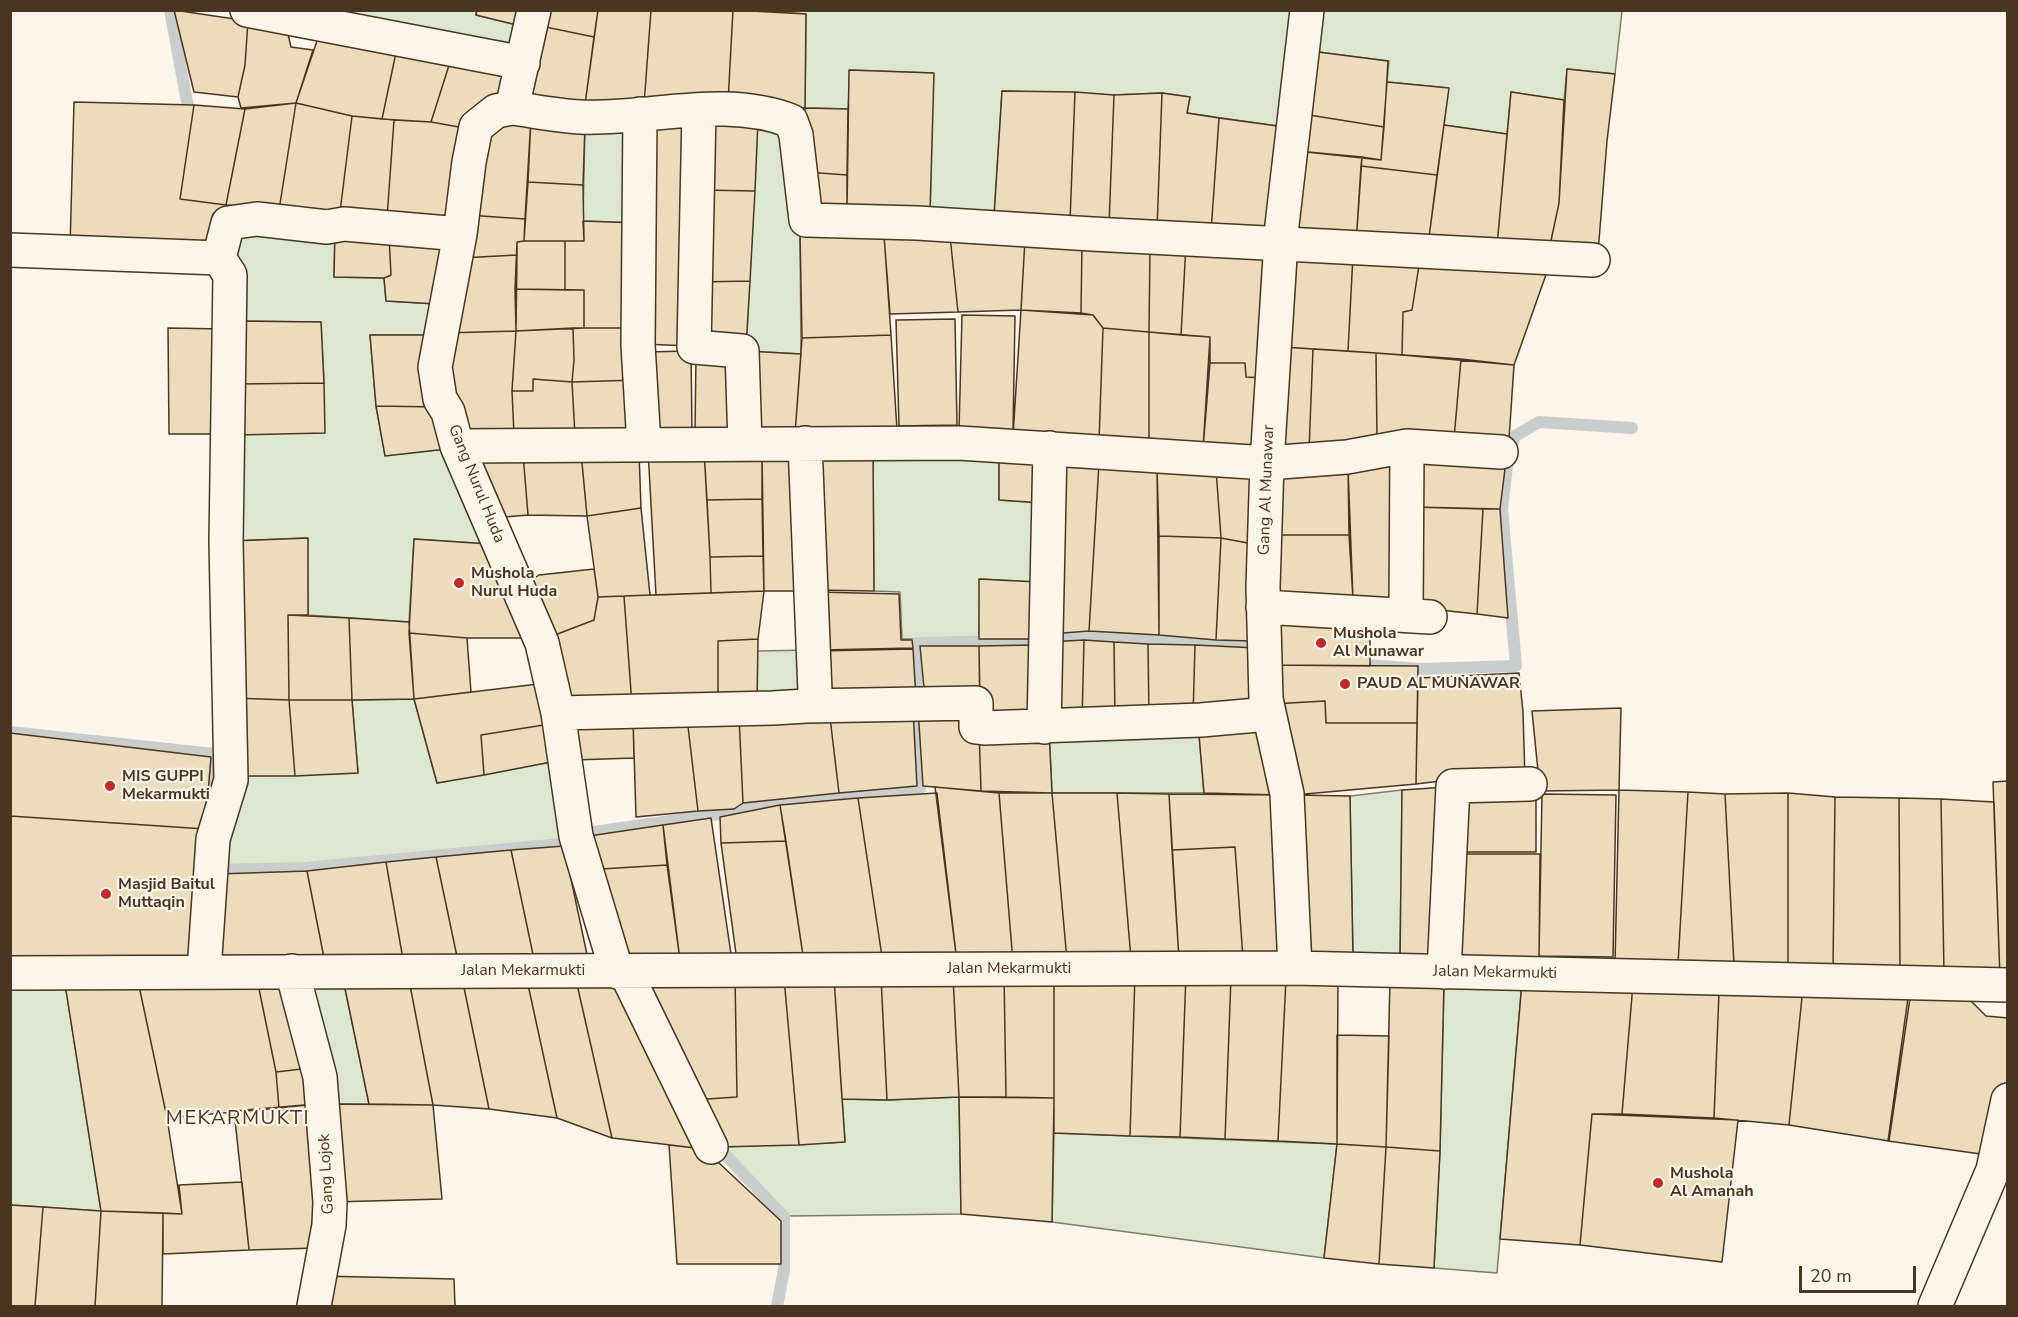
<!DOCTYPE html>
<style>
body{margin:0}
#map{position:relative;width:2018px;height:1317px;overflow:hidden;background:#fbf6e9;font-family:"Nunito Sans",sans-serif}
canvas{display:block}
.frame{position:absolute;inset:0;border:12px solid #4a3520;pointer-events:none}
.scale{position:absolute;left:1799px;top:1266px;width:117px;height:27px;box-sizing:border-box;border:3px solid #4a3520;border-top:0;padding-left:8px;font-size:18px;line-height:21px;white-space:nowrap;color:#4a3520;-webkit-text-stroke:4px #fbf6e9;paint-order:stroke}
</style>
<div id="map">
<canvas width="2018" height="1317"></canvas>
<div class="frame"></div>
<div class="scale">20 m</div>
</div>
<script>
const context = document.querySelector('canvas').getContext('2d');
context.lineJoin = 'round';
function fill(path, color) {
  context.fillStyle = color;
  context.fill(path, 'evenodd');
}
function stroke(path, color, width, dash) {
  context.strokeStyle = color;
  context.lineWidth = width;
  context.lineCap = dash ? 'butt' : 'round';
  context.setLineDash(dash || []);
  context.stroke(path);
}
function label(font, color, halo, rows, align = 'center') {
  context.font = font + ' "Nunito Sans",sans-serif';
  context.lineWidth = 4.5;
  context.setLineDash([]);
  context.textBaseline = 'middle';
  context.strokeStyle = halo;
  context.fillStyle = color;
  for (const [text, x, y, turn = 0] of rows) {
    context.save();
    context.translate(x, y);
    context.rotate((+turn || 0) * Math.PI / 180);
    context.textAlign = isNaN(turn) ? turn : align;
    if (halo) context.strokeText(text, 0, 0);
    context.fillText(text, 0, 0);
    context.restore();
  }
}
const green = new Path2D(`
 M 306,10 L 477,10 L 476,15 L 525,27 L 519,58 Z
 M 769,11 L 1299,11 L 1285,127 L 1187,113 L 1190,97 L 1162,93 L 1114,95 L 1002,91 L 994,217 L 930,213 L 933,73 L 850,70 L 848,109 L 805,108 L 806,14 Z
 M 1314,11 L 1622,11 L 1615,74 L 1567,69 L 1564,100 L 1511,92 L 1507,134 L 1444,125 L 1448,88 L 1387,82 L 1389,61 L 1310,51 Z
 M 758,120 L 781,127 L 800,233 L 801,354 L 746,351 Z
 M 585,124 L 637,124 L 637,223 L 583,221 Z
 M 230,225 L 335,231 L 334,277 L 384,278 L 386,301 L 437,304 L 434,335 L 370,335 L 376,406 L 385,455 L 447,449 L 489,544 L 414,539 L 409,622 L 308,615 L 307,538 L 232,541 L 235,435 L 324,383 L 321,322 L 235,321 Z
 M 873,452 L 999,454 L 999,500 L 1043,503 L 1037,582 L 980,579 L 979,639 L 902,639 L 900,592 L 874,591 Z
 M 810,650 L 810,694 L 757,704 L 757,651 Z
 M 414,699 L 437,783 L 551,762 L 562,840 L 306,865 L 219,868 L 237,776 L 358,773 L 352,700 Z
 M 1198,723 L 1204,793 L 1052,793 L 1049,730 Z
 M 1402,790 L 1400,960 L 1353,958 L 1350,796 Z
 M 299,978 L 343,979 L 369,1104 L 328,1104 Z
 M 1522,982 L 1497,1273 L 1434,1268 L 1440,1151 L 1444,983 Z
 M 10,983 L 65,984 L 101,1211 L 11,1205 Z
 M 959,1097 L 961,1214 L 788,1216 L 718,1147 L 845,1142 L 842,1099 L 887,1100 Z
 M 1054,1133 L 1337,1144 L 1324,1258 L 1052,1222 Z`);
const stream = new Path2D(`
 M 170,10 L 190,118
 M 1355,664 L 1420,669 L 1516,666 L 1502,509 L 1508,458 L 1515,436 L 1539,422 L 1632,428
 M 10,732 L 214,754 L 210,802
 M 211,870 L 305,868 L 561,844 L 586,833 L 734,812 L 744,807 L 754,805 L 920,789 L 916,704 L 917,643 L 1041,640 L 1085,636 L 1264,648
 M 715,1144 L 784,1217 L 784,1270 L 777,1306`);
const building = new Path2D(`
 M 174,10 L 248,21 L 245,65 L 238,97 L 194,92 Z
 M 477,10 L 527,10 L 525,27 L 476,15 Z
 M 540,10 L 598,10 L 594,37 L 536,25 Z
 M 598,10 L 651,10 L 644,105 L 584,112 Z
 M 651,10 L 733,10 L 728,102 L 644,105 Z
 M 733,10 L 806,14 L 805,108 L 728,102 Z
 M 248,21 L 287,30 L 291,47 L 313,50 L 296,103 L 241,108 L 238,97 L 245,65 Z
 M 536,25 L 594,37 L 584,112 L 519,103 Z
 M 320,32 L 397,48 L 382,119 L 352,116 L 296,103 Z
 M 397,48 L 451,59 L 431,122 L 382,119 Z
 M 1310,51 L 1388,61 L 1384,127 L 1303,114 Z
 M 451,59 L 514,67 L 504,101 L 470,129 L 431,122 Z
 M 1567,69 L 1615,74 L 1607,141 L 1598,253 L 1549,250 L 1559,203 Z
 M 849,70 L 934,73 L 930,213 L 847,211 Z
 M 1387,82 L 1449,88 L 1437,175 L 1361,166 L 1362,157 L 1381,160 Z
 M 1002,91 L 1075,92 L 1070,221 L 994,217 Z
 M 1075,92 L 1114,95 L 1109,225 L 1070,221 Z
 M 1511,92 L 1564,100 L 1559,203 L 1549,250 L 1497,246 Z
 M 1162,93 L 1190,97 L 1187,113 L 1219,118 L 1211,232 L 1157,229 Z
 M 1162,93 L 1157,229 L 1109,225 L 1114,95 Z
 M 74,102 L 194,105 L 180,199 L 226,205 L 213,251 L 70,248 Z
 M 296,103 L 352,116 L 340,212 L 279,210 Z
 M 296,103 L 279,210 L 226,205 L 245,109 Z
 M 194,105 L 245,109 L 226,205 L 180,199 Z
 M 805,108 L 848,109 L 847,175 L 806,172 Z
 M 1303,114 L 1384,127 L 1381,160 L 1297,151 Z
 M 352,116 L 394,120 L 387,218 L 340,212 Z
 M 531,118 L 525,219 L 467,215 L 481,131 Z
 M 531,118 L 585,124 L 583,185 L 528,182 Z
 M 1219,118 L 1285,127 L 1274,233 L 1211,232 Z
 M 394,120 L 431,122 L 470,129 L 454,228 L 387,218 Z
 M 758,120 L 755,191 L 701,190 L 716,122 Z
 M 644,123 L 697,124 L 692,346 L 641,344 Z
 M 1444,125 L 1507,134 L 1497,246 L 1428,245 Z
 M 1297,151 L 1362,157 L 1356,244 L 1290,240 Z
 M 1361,166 L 1437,175 L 1428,245 L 1356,244 Z
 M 806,172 L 847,175 L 847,211 L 810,212 Z
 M 528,182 L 583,185 L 584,241 L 524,241 Z
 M 701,190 L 755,191 L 750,281 L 699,282 Z
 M 467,215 L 525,219 L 524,241 L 517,242 L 517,255 L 461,258 Z
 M 583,221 L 637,223 L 636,328 L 584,328 L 584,290 L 565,290 L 565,241 L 584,241 Z
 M 335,231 L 389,236 L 391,275 L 384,278 L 334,277 Z
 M 800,233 L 884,235 L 891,335 L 802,338 Z
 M 884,235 L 950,236 L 958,312 L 890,314 Z
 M 389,236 L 453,241 L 437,304 L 386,301 L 384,278 L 391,275 Z
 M 950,236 L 1025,239 L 1021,310 L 958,312 Z
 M 1025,239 L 1082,241 L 1081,313 L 1021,310 Z
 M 524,241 L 565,241 L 565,290 L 515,289 L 517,242 Z
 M 1082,241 L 1150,246 L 1149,332 L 1103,328 L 1093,315 L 1081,313 Z
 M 1186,245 L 1181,335 L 1149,332 L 1150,246 Z
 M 1186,245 L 1274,254 L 1265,378 L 1246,377 L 1245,363 L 1210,363 L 1210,337 L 1181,335 Z
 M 1290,253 L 1353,255 L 1348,351 L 1282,347 Z
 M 517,255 L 516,331 L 445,333 L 461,258 Z
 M 1353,255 L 1420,259 L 1412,310 L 1403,312 L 1402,355 L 1348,351 Z
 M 1420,259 L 1548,269 L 1514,365 L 1402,355 L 1403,312 L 1412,310 Z
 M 750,281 L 746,347 L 696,345 L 699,282 Z
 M 515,289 L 584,290 L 584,328 L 516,331 Z
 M 1021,310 L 1093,315 L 1103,328 L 1099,441 L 1013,436 Z
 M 962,315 L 1015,316 L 1013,431 L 959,430 Z
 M 955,319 L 957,425 L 899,426 L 896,320 Z
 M 235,321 L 321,322 L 324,383 L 236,384 Z
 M 168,328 L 225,329 L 223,434 L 169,434 Z
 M 573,328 L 636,328 L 637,380 L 572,382 L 574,360 Z
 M 573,328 L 574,360 L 572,382 L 533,379 L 533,391 L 512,391 L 516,331 Z
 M 1103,328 L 1149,332 L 1149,444 L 1099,441 Z
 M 516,331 L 512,391 L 514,435 L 460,440 L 445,333 Z
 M 1149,332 L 1210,337 L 1203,449 L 1149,444 Z
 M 370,335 L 434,335 L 437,407 L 376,406 Z
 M 891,335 L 897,430 L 795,434 L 802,338 Z
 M 1282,347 L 1313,349 L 1309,450 L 1274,455 Z
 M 1313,349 L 1376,353 L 1377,441 L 1309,450 Z
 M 691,351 L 692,432 L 645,432 L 644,352 Z
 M 746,351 L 801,354 L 795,434 L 747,432 Z
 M 696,353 L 739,354 L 737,435 L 695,435 Z
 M 1376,353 L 1461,359 L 1454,439 L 1377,441 Z
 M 1461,359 L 1514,365 L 1509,439 L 1454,439 Z
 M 1210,363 L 1245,363 L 1246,377 L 1265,378 L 1258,453 L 1203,449 Z
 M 533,379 L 572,382 L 575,436 L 514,435 L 512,391 L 533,391 Z
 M 637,380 L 641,435 L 575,436 L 572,382 Z
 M 324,383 L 325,433 L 235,435 L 236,384 Z
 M 376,406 L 437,407 L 447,449 L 385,456 Z
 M 648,450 L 704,450 L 710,557 L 711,593 L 656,595 Z
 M 704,450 L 762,450 L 762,499 L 707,500 Z
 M 762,450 L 800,451 L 805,591 L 764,591 Z
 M 581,452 L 639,452 L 641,508 L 587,516 Z
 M 581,452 L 587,516 L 528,515 L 523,454 Z
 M 810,452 L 873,452 L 874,591 L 816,590 Z
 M 467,454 L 523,454 L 528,515 L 493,518 Z
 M 999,454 L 1044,455 L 1043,503 L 999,500 Z
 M 1416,458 L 1506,461 L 1500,509 L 1413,507 Z
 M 1057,459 L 1099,463 L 1089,631 L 1050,634 Z
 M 1399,460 L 1397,603 L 1353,599 L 1348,468 Z
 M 1099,463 L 1157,467 L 1159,635 L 1089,631 Z
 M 1157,467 L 1216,469 L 1221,538 L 1159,536 Z
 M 1348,468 L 1349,535 L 1273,535 L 1273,470 Z
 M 1216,469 L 1257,471 L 1253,544 L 1221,538 Z
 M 762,499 L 763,556 L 710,557 L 707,500 Z
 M 1413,507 L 1483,509 L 1477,614 L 1412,607 Z
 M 641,508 L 650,595 L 598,597 L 587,516 Z
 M 1483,509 L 1500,509 L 1508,618 L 1477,614 Z
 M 1273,535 L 1349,535 L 1353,599 L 1273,596 Z
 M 1159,536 L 1221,538 L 1216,640 L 1159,635 Z
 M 308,538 L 308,615 L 288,615 L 289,700 L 233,698 L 232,541 Z
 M 1221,538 L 1253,544 L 1253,641 L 1216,640 Z
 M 414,539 L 489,544 L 520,618 L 522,638 L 467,638 L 409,633 Z
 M 763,556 L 764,591 L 711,593 L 710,557 Z
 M 594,569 L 598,597 L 594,620 L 547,638 L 523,586 L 539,575 Z
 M 979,579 L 1037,582 L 1034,639 L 979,639 Z
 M 764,591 L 758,639 L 718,641 L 718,704 L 632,705 L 624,596 Z
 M 817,592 L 899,594 L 901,640 L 912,640 L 913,648 L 820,650 Z
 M 624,596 L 632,705 L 567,709 L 547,638 L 594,620 L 598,597 Z
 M 1271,614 L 1370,621 L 1370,666 L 1274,665 Z
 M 288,615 L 349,618 L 352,700 L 289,700 Z
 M 349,618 L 409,622 L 414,699 L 352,700 Z
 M 409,633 L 467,638 L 471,692 L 414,699 Z
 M 758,639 L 757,704 L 718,704 L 718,641 Z
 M 1084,640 L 1114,642 L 1115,720 L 1082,722 Z
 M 1084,640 L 1082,722 L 1047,724 L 1047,642 Z
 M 1114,642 L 1148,644 L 1149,718 L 1115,720 Z
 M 1148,644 L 1195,645 L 1193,717 L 1149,718 Z
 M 1035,645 L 1033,724 L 980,725 L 979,646 Z
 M 1195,645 L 1257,648 L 1261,710 L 1193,717 Z
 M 920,646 L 979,646 L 980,701 L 925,699 Z
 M 913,649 L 916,699 L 819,703 L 818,651 Z
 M 1274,665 L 1418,666 L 1417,723 L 1326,723 L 1325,701 L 1272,704 Z
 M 1519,673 L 1523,712 L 1525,779 L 1449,780 L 1416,784 L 1418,678 Z
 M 538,684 L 550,724 L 481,735 L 484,775 L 437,783 L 414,699 Z
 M 233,698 L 289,700 L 295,776 L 237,776 Z
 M 289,700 L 352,700 L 358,773 L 295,776 Z
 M 1325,701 L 1326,723 L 1417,723 L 1416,784 L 1294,795 L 1272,704 Z
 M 918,708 L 973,708 L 979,729 L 981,791 L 923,786 Z
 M 1621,708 L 1619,790 L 1540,791 L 1532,711 Z
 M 829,709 L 913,709 L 917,786 L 839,793 Z
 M 829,709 L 839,793 L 743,803 L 739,716 Z
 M 739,716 L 743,803 L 734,809 L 698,811 L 687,718 Z
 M 687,718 L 698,811 L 636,817 L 633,719 Z
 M 633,719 L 634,758 L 574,760 L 568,720 Z
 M 1265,720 L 1281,795 L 1204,793 L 1198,723 Z
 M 550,724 L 551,762 L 484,775 L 481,735 Z
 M 979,729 L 1049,730 L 1052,793 L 981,791 Z
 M 10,733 L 211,757 L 205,829 L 10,816 Z
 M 2008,781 L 2008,979 L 2000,979 L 1993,782 Z
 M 935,787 L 999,793 L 1013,962 L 957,962 Z
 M 1447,787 L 1440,961 L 1400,960 L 1402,790 Z
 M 1619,790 L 1688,792 L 1678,964 L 1615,963 Z
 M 1688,792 L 1725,794 L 1734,965 L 1678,964 Z
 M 937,793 L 957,962 L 883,963 L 858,798 Z
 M 999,793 L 1052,793 L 1067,960 L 1013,962 Z
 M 1052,793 L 1117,793 L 1131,959 L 1067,960 Z
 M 1117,793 L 1169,794 L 1179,959 L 1131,959 Z
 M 1788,793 L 1788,965 L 1734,965 L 1725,794 Z
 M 1788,793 L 1835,797 L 1833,968 L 1788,965 Z
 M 1169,794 L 1281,795 L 1286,958 L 1243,958 L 1235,847 L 1172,850 Z
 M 1542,794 L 1616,795 L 1613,957 L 1539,956 Z
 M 1294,795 L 1350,796 L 1353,958 L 1299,958 Z
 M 1457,795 L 1536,795 L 1536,852 L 1457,852 Z
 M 1835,797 L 1899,798 L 1900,971 L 1833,968 Z
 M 858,798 L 883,963 L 804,962 L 780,805 Z
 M 1899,798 L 1941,799 L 1944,974 L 1900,971 Z
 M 1941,799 L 1994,802 L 2000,979 L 1944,974 Z
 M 780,805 L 786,841 L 721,843 L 720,817 Z
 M 10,816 L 205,829 L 195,962 L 10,958 Z
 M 711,818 L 732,961 L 680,960 L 663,825 Z
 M 663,825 L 667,865 L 601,869 L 589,836 Z
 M 786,841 L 804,962 L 737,961 L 721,843 Z
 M 564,846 L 589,964 L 535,964 L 511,850 Z
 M 1235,847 L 1243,958 L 1179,959 L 1172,850 Z
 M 511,850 L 535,964 L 459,966 L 436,857 Z
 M 1454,854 L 1540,854 L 1539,960 L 1453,959 Z
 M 436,857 L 459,966 L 404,965 L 386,862 Z
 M 386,862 L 404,965 L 325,963 L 307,871 Z
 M 667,865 L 680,960 L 627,962 L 601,869 Z
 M 307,871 L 325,963 L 212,964 L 218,874 Z
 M 1004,974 L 1054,975 L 1054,1098 L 1006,1097 Z
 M 1004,974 L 1006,1097 L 959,1097 L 953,976 Z
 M 1135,974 L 1186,974 L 1180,1137 L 1130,1136 Z
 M 1135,974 L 1130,1136 L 1054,1133 L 1054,975 Z
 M 1186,974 L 1231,977 L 1225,1139 L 1180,1137 Z
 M 288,976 L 310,1068 L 276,1072 L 257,979 Z
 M 953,976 L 959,1097 L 887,1100 L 881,977 Z
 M 633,977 L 735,977 L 737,1097 L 692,1100 Z
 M 735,977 L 784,978 L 799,1145 L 718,1147 L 692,1100 L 737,1097 Z
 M 881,977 L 887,1100 L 842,1099 L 834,978 Z
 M 1231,977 L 1286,979 L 1278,1141 L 1225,1139 Z
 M 462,978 L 527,980 L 557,1118 L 489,1109 Z
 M 462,978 L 489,1109 L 433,1105 L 409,980 Z
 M 784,978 L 834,978 L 845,1142 L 799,1145 Z
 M 257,979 L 276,1072 L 279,1108 L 167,1118 L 138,981 Z
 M 343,979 L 409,980 L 433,1105 L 369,1104 Z
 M 1286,979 L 1338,980 L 1337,1144 L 1278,1141 Z
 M 527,980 L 576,980 L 612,1138 L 557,1118 Z
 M 576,980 L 623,980 L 704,1149 L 612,1138 Z
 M 1390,980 L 1444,983 L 1440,1151 L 1386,1147 Z
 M 138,981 L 167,1118 L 182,1214 L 101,1211 L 65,984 Z
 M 1522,982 L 1633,984 L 1622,1114 L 1592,1114 L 1580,1245 L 1500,1239 Z
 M 1633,984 L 1719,992 L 1714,1118 L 1622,1114 Z
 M 1719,992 L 1802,997 L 1789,1125 L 1714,1118 Z
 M 1802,997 L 1910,998 L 1889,1141 L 1789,1125 Z
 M 1908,998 L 1968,998 L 1986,1016 L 2008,1018 L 2008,1079 L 1995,1156 L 1888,1141 Z
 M 1337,1035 L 1389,1036 L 1386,1147 L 1337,1144 Z
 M 310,1068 L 316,1104 L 279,1108 L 276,1072 Z
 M 959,1097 L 1054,1098 L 1052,1222 L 961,1214 Z
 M 316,1104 L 317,1248 L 249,1250 L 234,1111 Z
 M 328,1104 L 433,1105 L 442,1199 L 333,1202 Z
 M 1592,1114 L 1738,1120 L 1722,1262 L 1580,1245 Z
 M 1337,1144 L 1386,1147 L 1379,1264 L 1324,1258 Z
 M 669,1145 L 704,1149 L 781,1221 L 781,1264 L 677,1264 Z
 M 1386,1147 L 1440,1151 L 1434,1268 L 1379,1264 Z
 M 242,1182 L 249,1250 L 163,1254 L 163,1213 L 182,1214 L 179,1185 Z
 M 10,1205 L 43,1207 L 35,1306 L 10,1306 Z
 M 43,1207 L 101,1211 L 95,1306 L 35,1306 Z
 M 101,1211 L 163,1213 L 162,1306 L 95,1306 Z
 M 320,1276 L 454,1279 L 455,1306 L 319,1306 Z`);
const street = new Path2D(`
 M 247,10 L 523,63
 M 534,10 L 512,108 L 496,111 L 476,127 L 469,162 L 460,234 L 435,367 L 440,399 L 448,412 L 457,446 L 542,643 L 558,713 L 576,836 L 617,972
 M 512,108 C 534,111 558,116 580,117 C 650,120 724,95 791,121 L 796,135 L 806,220 L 917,223 L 1092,234 L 1593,260
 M 699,111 L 694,347 L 742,351 L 745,444
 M 640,114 L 638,345 L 644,445
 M 10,250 L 219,258 L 228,223 L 257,219 L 327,227 L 344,224 L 460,234
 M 457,446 L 959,443 L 1267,463 L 1347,457 L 1407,446 L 1501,452
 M 1263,607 L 1430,617
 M 1406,615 L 1407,446
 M 806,706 L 976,703 L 976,727 L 984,728 L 1201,720 L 1269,714
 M 558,713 L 773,708 L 806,706 L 811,702 L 815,692 L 805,443
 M 1044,727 L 1050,448
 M 1295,968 L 1287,794 L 1266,699 L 1263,587 L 1267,463 L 1282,225 L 1307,10
 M 204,971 L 213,839 L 231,780 L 226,542 L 230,275 L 219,258
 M 292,971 L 320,1077 L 330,1202 L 329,1225 L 314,1306
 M 625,971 L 711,1147
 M 1444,972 L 1453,786 L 1530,784
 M 10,973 L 1295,968 L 2008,985
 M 1935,1306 L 1993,1170 L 2008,1100`);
const markers = [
 [459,583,6,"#c62828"],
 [1321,643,6,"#c62828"],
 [1345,684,6,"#c62828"],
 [110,786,6,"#c62828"],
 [106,894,6,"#c62828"],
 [1658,1183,6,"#c62828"]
];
const streetNames = [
 ["Gang Nurul Huda",476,484,68],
 ["Gang Al Munawar",1267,490,-88],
 ["Jalan Mekarmukti",1009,969],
 ["Jalan Mekarmukti",523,971],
 ["Jalan Mekarmukti",1495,973,1],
 ["Gang Lojok",327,1174,-93]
];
const poiNames = [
 ["Mushola",471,574],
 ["Nurul Huda",471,592],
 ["Mushola",1333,634],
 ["Al Munawar",1333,652],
 ["PAUD AL MUNAWAR",1357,684],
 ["MIS GUPPI",122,777],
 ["Mekarmukti",122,795],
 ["Masjid Baitul",118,885],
 ["Muttaqin",118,903],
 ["Mushola",1670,1174],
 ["Al Amanah",1670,1192]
];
const quarterNames = [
 ["MEKARMUKTI",238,1119]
];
fill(green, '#dce7d0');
stroke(green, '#887966', 1.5);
stroke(stream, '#c9cecd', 12);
fill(building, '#ecdcbc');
stroke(building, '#4a3520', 1.5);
stroke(street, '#4a3520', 36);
stroke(street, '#fbf6e9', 33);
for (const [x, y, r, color] of markers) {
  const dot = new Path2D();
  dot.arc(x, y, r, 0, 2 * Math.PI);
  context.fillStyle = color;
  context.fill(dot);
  stroke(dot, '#fbf6e9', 2);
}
label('16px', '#4a3520', '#fbf6e9', streetNames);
label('bold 16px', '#4a3520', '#fbf6e9', poiNames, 'left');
context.letterSpacing = '1.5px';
label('20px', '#4a3520', '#fbf6e9', quarterNames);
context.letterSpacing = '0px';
</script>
